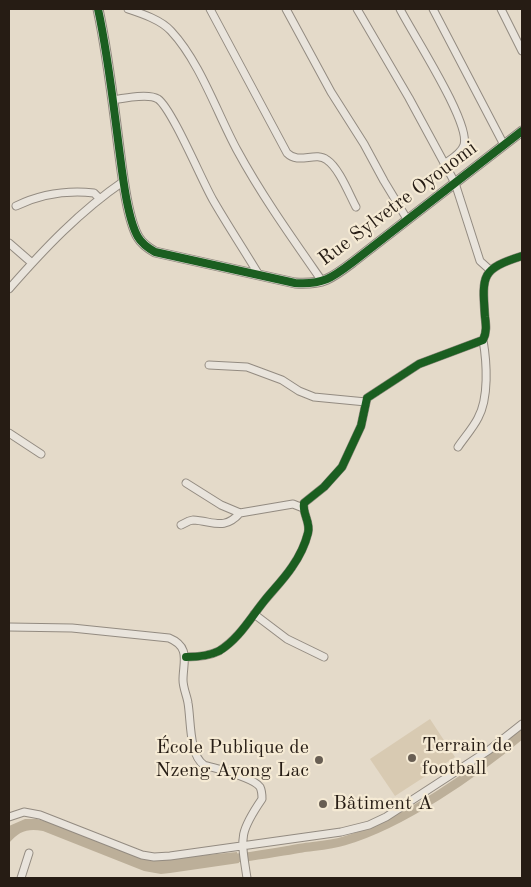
<!DOCTYPE html>
<meta charset="utf-8">
<style>
body{margin:0}
#map{position:relative;width:531px;height:887px;overflow:hidden;background:#e4dac9;font-family:"Old Standard TT",serif}
canvas{display:block}
.frame{position:absolute;inset:0;border:10px solid #261c14;pointer-events:none}
</style>
<div id="map">
<canvas width="531" height="887"></canvas>
<div class="frame"></div>
</div>
<script>
const context = document.querySelector('canvas').getContext('2d');
context.lineJoin = 'round';
function fill(path, color) {
  context.fillStyle = color;
  context.fill(path, 'evenodd');
}
function stroke(path, color, width, dash) {
  context.strokeStyle = color;
  context.lineWidth = width;
  context.lineCap = dash ? 'butt' : 'round';
  context.setLineDash(dash || []);
  context.stroke(path);
}
function label(font, color, halo, rows, align = 'center') {
  context.font = font + ' "Old Standard TT",serif';
  context.lineWidth = 4.5;
  context.setLineDash([]);
  context.textBaseline = 'middle';
  context.strokeStyle = halo;
  context.fillStyle = color;
  for (const [text, x, y, turn = 0] of rows) {
    context.save();
    context.translate(x, y);
    context.rotate((+turn || 0) * Math.PI / 180);
    context.textAlign = isNaN(turn) ? turn : align;
    if (halo) context.strokeText(text, 0, 0);
    context.fillText(text, 0, 0);
    context.restore();
  }
}
const green = new Path2D(`
 M 430,719 L 455,757 L 395,796 L 370,759 Z`);
const water = new Path2D(`
 M 25,819 L 37,819 L 62,826 L 146,859 L 155,860 L 237,852 L 239,863 L 170,873 L 161,874 L 144,871 L 43,831 C 28,828 19,831 9,843 L 9,826 Z`);
const canal = new Path2D(`
 M 227,859 C 252,857 277,852 302,848 C 316,846 331,845 344,841 C 403,824 475,773 522,734`);
const minor = new Path2D(`
 M 128,9 C 143,14 161,20 171,31 C 200,62 217,113 237,150 C 262,196 292,238 322,281
 M 210,9 L 287,153 C 299,165 315,151 327,160 C 339,168 349,194 356,207
 M 286,9 L 331,92 L 364,144 L 384,181 L 407,219
 M 357,9 L 409,98 L 455,183 L 480,261 L 490,270
 M 400,9 C 412,33 471,123 464,145 C 461,154 451,159 444,164
 M 433,9 L 504,145
 M 501,9 L 522,51
 M 113,100 C 124,98 149,93 158,99 C 172,109 202,181 213,200 C 228,226 244,250 259,275
 M 16,206 C 41,194 66,190 94,193 L 99,198
 M 9,243 L 32,263
 M 9,289 C 44,249 80,211 124,181
 M 209,365 L 247,367 L 282,380 L 299,391 L 314,397 L 366,402
 M 9,433 L 41,454
 M 458,447 C 464,438 473,428 478,418 C 489,398 487,363 483,340
 M 186,483 L 221,505 L 240,513
 M 181,525 L 189,521 L 193,520 C 213,521 224,531 240,513 L 293,504 L 303,508
 M 254,614 L 287,639 L 324,657
 M 9,627 L 72,628 L 169,638 C 191,647 183,662 183,680 C 183,688 187,696 188,703 C 191,720 189,755 204,765 C 217,769 253,777 260,787 C 262,791 262,795 262,799 C 238,834 241,838 247,878
 M 186,657 C 197,657 209,656 219,651 C 239,639 251,617 265,600 C 274,589 284,579 292,567 C 299,557 305,545 308,533 C 311,522 302,514 304,503 L 324,487 L 342,467 L 361,426 L 367,398 L 419,364 L 483,340 C 487,332 486,325 485,317 C 482,275 481,269 522,256
 M 9,817 L 24,812 L 40,815 L 142,855 L 154,857 L 170,856 L 341,832 L 369,825 L 386,817 L 489,750 L 522,724
 M 21,878 L 29,853`);
const tertiary = new Path2D(`
 M 98,9 C 108,55 113,102 119,148 C 122,171 127,218 138,237 C 142,244 148,248 155,252 L 295,283 C 323,285 332,278 353,262 L 522,131`);
const cycleway = new Path2D(`
 M 98,9 C 108,55 113,102 119,148 C 122,171 127,218 138,237 C 142,244 148,248 155,252 L 295,283 C 323,285 332,278 353,262 L 522,131
 M 186,657 C 197,657 209,656 219,651 C 239,639 251,617 265,600 C 274,589 284,579 292,567 C 299,557 305,545 308,533 C 311,522 302,514 304,503 L 324,487 L 342,467 L 361,426 L 367,398 L 419,364 L 483,340 C 487,332 486,325 485,317 C 482,275 481,269 522,256`);
const markers = [
 [412,758,5,"#685e53"],
 [319,760,5,"#685e53"],
 [323,804,5,"#685e53"]
];
const streetNames = [
 ["Rue Sylvetre Oyouomi",398,204,-37]
];
const poiNames = [
 ["Terrain de",422,746],
 ["football",422,769],
 ["École Publique de",309,748,"right"],
 ["Nzeng Ayong Lac",309,771,"right"],
 ["Bâtiment A",333,804]
];
fill(green, '#d8cab2');
fill(water, '#bcaf99');
stroke(canal, '#bcaf99', 9);
stroke(minor, '#938b81', 9);
stroke(tertiary, '#938b81', 11);
stroke(minor, '#e9e4dc', 7);
stroke(tertiary, '#e9e4dc', 9);
stroke(cycleway, '#1b5e20', 8);
for (const [x, y, r, color] of markers) {
  const dot = new Path2D();
  dot.arc(x, y, r, 0, 2 * Math.PI);
  context.fillStyle = color;
  context.fill(dot);
  stroke(dot, '#f5ead4', 2);
}
label('20px', '#261c14', '#f5ead4', streetNames);
label('20px', '#261c14', '#f5ead4', poiNames, 'left');
</script>
